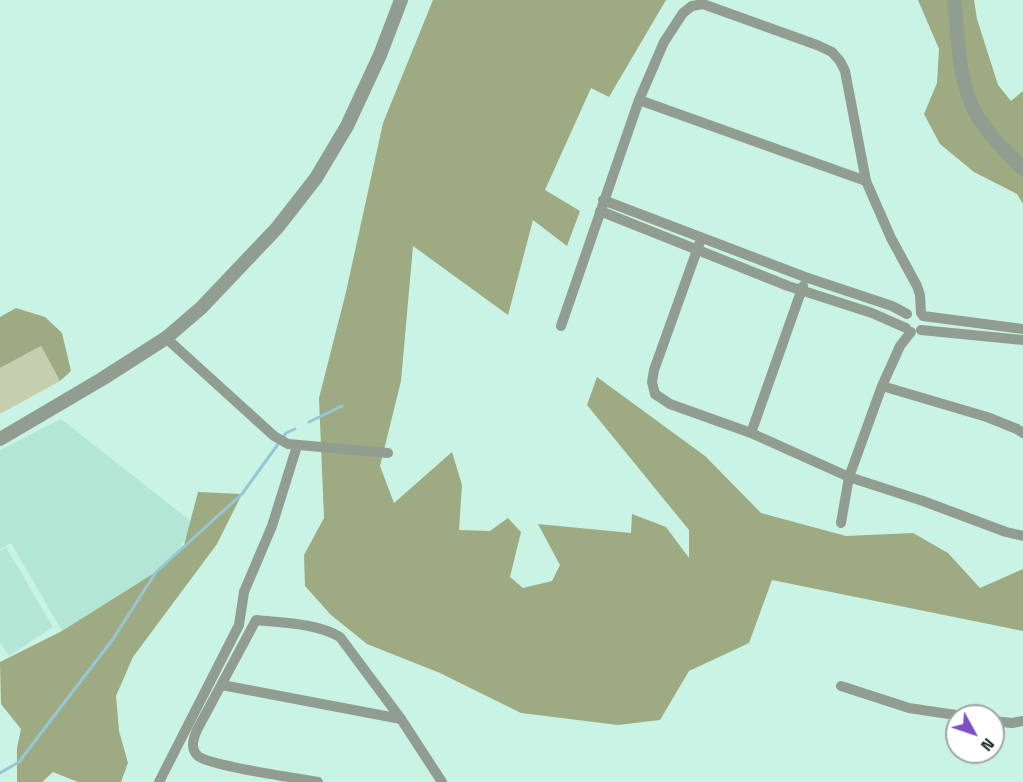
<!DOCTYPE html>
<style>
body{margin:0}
#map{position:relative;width:1023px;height:782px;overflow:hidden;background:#c9f3e4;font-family:"Space Grotesk",sans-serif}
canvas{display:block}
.north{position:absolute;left:945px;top:704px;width:60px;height:60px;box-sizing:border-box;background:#fff;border:2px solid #a1a7a5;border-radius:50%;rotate:130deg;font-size:16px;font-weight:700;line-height:24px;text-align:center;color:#14241e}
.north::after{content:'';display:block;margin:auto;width:21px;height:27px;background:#7e4ec7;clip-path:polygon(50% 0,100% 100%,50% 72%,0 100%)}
</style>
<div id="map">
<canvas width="1023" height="782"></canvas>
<div class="north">N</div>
</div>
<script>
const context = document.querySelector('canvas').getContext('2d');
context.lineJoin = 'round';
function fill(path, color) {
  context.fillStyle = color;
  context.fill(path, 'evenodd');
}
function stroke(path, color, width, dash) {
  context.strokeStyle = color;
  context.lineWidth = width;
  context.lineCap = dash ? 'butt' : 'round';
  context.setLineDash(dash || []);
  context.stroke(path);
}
const built = new Path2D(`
 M 61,419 L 198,527 L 181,545 L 183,549 L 170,557 L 149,579 L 62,631 L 11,543 L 0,549 L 0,450 Z
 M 6,547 L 53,627 L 9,656 L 0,642 L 0,551 Z`);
const green = new Path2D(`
 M 41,346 L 60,381 L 0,414 L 0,368 Z`);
const forest = new Path2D(`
 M 433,0 L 666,0 L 609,97 L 591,88 L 545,190 L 580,211 L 567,246 L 533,220 L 508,315 L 413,246 L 401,381 L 380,466 L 394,503 L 452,452 L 462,485 L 459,530 L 490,531 L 508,518 L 521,532 L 510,577 L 523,588 L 552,581 L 560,565 L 538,524 L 631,533 L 632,514 L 666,527 L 689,558 L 689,530 L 587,405 L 597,377 L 705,456 L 761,513 L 846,536 L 913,533 L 948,553 L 980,588 L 1023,569 L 1023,631 L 772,580 L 749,643 L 689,671 L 660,720 L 618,725 L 521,713 L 440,673 L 367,644 L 331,615 L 305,586 L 304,555 L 324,518 L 319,398 L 346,292 L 383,123 Z
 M 918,0 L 974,0 L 977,19 L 998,85 L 1011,101 L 1023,91 L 1023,204 L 1017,194 L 974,172 L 940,144 L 924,114 L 937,83 L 939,49 Z
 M 16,308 L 45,317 L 62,333 L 71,371 L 60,381 L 41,346 L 0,368 L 0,317 Z
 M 198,492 L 242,494 L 217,544 L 133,657 L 116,696 L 119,731 L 128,763 L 121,782 L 78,782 L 53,772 L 42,782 L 17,782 L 17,748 L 21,729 L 1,704 L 0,662 L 62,631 L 156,572 L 183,549 Z`);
const stream = new Path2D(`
 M 309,422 L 342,406
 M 0,773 L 19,762 L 44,729 L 113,639 L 156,572 L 242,494 L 286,433 L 295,429`);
const minor = new Path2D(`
 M 639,100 L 866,181
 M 603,200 L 805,277 L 892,306 L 907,314
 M 600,211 L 788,286 L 872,313 L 906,328
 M 701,239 L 654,370 L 652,382 L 655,394 L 670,404 L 751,433 L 849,477 L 923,501 L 1006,532 L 1023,536
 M 923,316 L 1023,329
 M 561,326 L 639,100 L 664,42 L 683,13 L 692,6 L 703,4 L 817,45 L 832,52 L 840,61 L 845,71 L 866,181 L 891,238 L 917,286 L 920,295 L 921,313
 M 921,330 L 1023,340
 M 166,338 L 274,436 L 288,444 L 388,453
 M 882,386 L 987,417 L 1017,429 L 1023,433
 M 751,433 L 803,286
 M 841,523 L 849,477 L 882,386 L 900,346 L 911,332
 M 222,685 L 401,719
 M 841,686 L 909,708 L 962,716
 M 993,721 L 1012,723 L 1023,721
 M 159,782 L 239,625 L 244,592 L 272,526 L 297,446
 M 318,782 C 297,778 210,766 198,756 C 190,749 193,739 197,730 L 256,620 C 283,623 316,623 340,637 L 401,719 L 442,782`);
const tertiary = new Path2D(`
 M 954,0 C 959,38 957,83 978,117 C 989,136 1008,153 1023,169
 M 0,439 L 102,379 L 166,338 L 201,308 L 277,228 L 316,178 L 347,126 L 380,55 L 401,0`);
fill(built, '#b4e6d5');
fill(green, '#c5cfb0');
fill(forest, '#9eaa82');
stroke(stream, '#96c7d9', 3);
stroke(minor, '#919d91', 10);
stroke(tertiary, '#919d91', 14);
</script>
